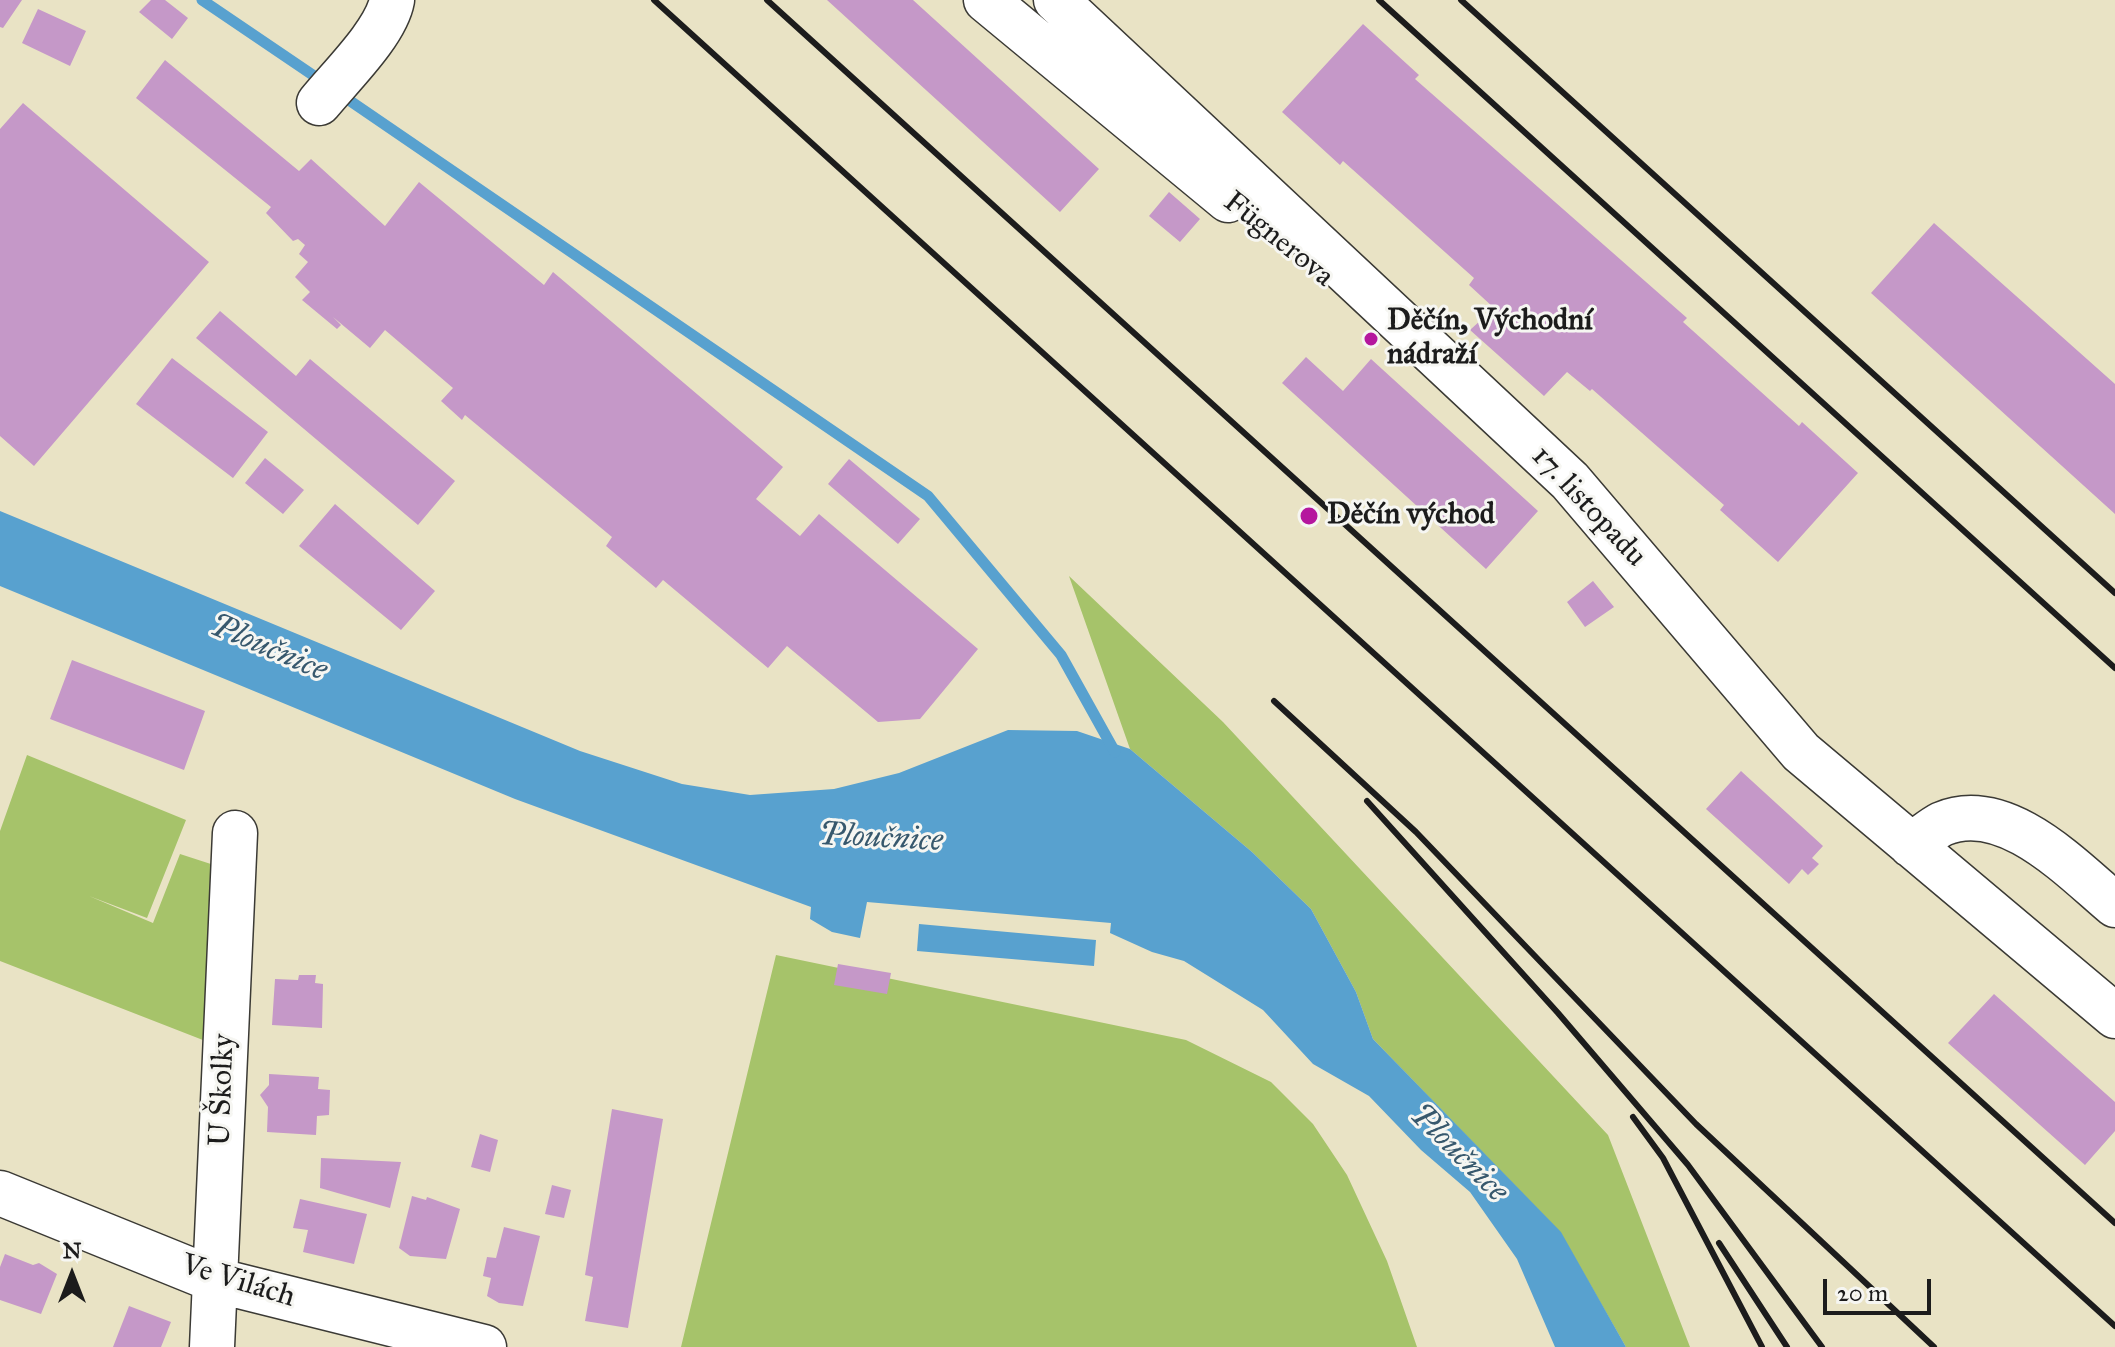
<!DOCTYPE html>
<meta charset="utf-8">
<style>
body{margin:0}
#map{position:relative;width:2115px;height:1347px;overflow:hidden;background:#e9e3c5;font-family:"IM FELL Great Primer",serif}
canvas{display:block}
.north{position:absolute;left:32px;top:1235px;width:80px;height:80px;-webkit-text-stroke:6px #f6f6f2;paint-order:stroke;rotate:0deg;font-size:22px;font-weight:700;line-height:32px;text-align:center;color:#1c1c1c}
.north::after{content:'';display:block;margin:auto;width:28px;height:36px;background:#1c1c1c;clip-path:polygon(50% 0,100% 100%,50% 72%,0 100%)}
.scale{position:absolute;left:1823px;top:1279px;width:108px;height:36px;box-sizing:border-box;border:4px solid #1c1c1c;border-top:0;padding-left:10px;font-size:24px;line-height:28px;white-space:nowrap;color:#1c1c1c;-webkit-text-stroke:6px #f6f6f2;paint-order:stroke}
</style>
<div id="map">
<canvas width="2115" height="1347"></canvas>
<div class="north">N</div>
<div class="scale">20 m</div>
</div>
<script>
const context = document.querySelector('canvas').getContext('2d');
context.lineJoin = 'round';
function fill(path, color) {
  context.fillStyle = color;
  context.fill(path, 'evenodd');
}
function stroke(path, color, width, dash) {
  context.strokeStyle = color;
  context.lineWidth = width;
  context.lineCap = dash ? 'butt' : 'round';
  context.setLineDash(dash || []);
  context.stroke(path);
}
function label(font, color, halo, rows, align = 'center') {
  context.font = font + ' "IM FELL Great Primer",serif';
  context.lineWidth = 6;
  context.setLineDash([]);
  context.textBaseline = 'middle';
  context.strokeStyle = halo;
  context.fillStyle = color;
  for (const [text, x, y, turn = 0] of rows) {
    context.save();
    context.translate(x, y);
    context.rotate((+turn || 0) * Math.PI / 180);
    context.textAlign = isNaN(turn) ? turn : align;
    if (halo) context.strokeText(text, 0, 0);
    context.fillText(text, 0, 0);
    context.restore();
  }
}
const green = new Path2D(`
 M 1069,576 L 1223,722 L 1608,1135 L 1690,1347 L 1626,1347 L 1560,1232 L 1373,1039 L 1356,992 L 1311,909 L 1252,852 L 1130,749 Z
 M 27,755 L 186,820 L 147,918 L 89,896 L 153,923 L 180,854 L 217,866 L 208,1042 L 0,961 L 0,831 Z
 M 776,955 L 1186,1040 L 1271,1082 L 1313,1124 L 1347,1175 L 1387,1261 L 1417,1347 L 681,1347 Z`);
const water = new Path2D(`
 M 0,511 L 580,751 L 682,784 L 750,795 L 834,789 L 899,773 L 1008,730 L 1077,731 L 1130,749 L 1252,852 L 1311,909 L 1356,992 L 1373,1039 L 1561,1232 L 1626,1347 L 1555,1347 L 1517,1259 L 1470,1192 L 1421,1150 L 1369,1096 L 1313,1064 L 1263,1010 L 1184,961 L 1152,952 L 1110,933 L 1111,923 L 867,902 L 860,938 L 832,932 L 810,919 L 811,907 L 515,799 L 0,586 Z
 M 919,924 L 1096,940 L 1094,966 L 917,951 Z`);
const stream = new Path2D(`
 M 202,0 L 326,84
 M 340,94 L 928,496 L 1061,655 L 1115,752`);
const building = new Path2D(`
 M 0,0 L 22,0 L 3,28 L 0,27 Z
 M 151,0 L 165,0 L 188,18 L 172,39 L 139,12 Z
 M 827,0 L 913,0 L 1099,169 L 1060,212 Z
 M 38,9 L 86,31 L 70,66 L 22,43 Z
 M 1363,24 L 1419,75 L 1415,79 L 1687,318 L 1683,322 L 1799,426 L 1802,422 L 1858,473 L 1778,562 L 1720,510 L 1724,505 L 1592,389 L 1590,391 L 1567,372 L 1544,396 L 1470,330 L 1494,308 L 1469,285 L 1474,278 L 1343,161 L 1340,165 L 1282,112 Z
 M 165,60 L 299,171 L 311,159 L 385,226 L 419,182 L 544,285 L 553,272 L 783,467 L 756,499 L 800,536 L 819,514 L 978,649 L 920,719 L 878,722 L 787,646 L 768,668 L 663,580 L 656,588 L 606,546 L 612,537 L 465,415 L 462,420 L 441,401 L 453,388 L 385,330 L 370,348 L 333,317 L 341,325 L 337,329 L 302,300 L 310,292 L 295,277 L 308,262 L 299,254 L 305,245 L 298,239 L 293,241 L 266,213 L 271,207 L 136,98 Z
 M 23,103 L 209,262 L 34,466 L 0,436 L 0,129 Z
 M 1169,192 L 1200,219 L 1180,242 L 1149,216 Z
 M 1934,223 L 2115,384 L 2115,514 L 1871,293 Z
 M 220,311 L 296,376 L 310,359 L 455,481 L 418,525 L 196,338 Z
 M 1306,357 L 1343,391 L 1371,359 L 1538,511 L 1486,569 L 1282,383 Z
 M 172,358 L 268,432 L 233,478 L 136,404 Z
 M 265,458 L 304,490 L 283,514 L 245,483 Z
 M 849,459 L 920,519 L 898,544 L 828,484 Z
 M 335,504 L 435,591 L 401,630 L 299,546 Z
 M 1593,581 L 1614,607 L 1585,627 L 1567,602 Z
 M 72,660 L 205,711 L 184,770 L 50,719 Z
 M 1741,771 L 1823,846 L 1812,858 L 1819,864 L 1808,875 L 1802,869 L 1789,884 L 1706,809 Z
 M 838,964 L 891,973 L 887,994 L 834,985 Z
 M 299,975 L 316,975 L 315,983 L 323,984 L 322,1028 L 272,1025 L 275,979 L 298,980 Z
 M 1994,994 L 2115,1102 L 2115,1131 L 2085,1165 L 1948,1043 Z
 M 269,1074 L 319,1077 L 318,1089 L 330,1090 L 329,1115 L 317,1116 L 316,1135 L 267,1132 L 268,1107 L 260,1095 L 269,1085 Z
 M 612,1109 L 663,1119 L 628,1328 L 585,1321 L 593,1277 L 585,1275 Z
 M 480,1134 L 498,1140 L 490,1172 L 471,1167 Z
 M 321,1158 L 401,1162 L 390,1208 L 320,1188 Z
 M 552,1185 L 571,1190 L 564,1218 L 545,1214 Z
 M 412,1196 L 426,1200 L 427,1197 L 460,1209 L 446,1259 L 410,1256 L 399,1248 Z
 M 300,1199 L 367,1214 L 354,1264 L 303,1252 L 308,1230 L 293,1228 Z
 M 504,1227 L 540,1236 L 523,1306 L 499,1303 L 487,1296 L 491,1278 L 483,1276 L 487,1257 L 496,1258 Z
 M 5,1254 L 33,1265 L 39,1263 L 57,1274 L 41,1314 L 0,1300 L 0,1267 Z
 M 129,1306 L 171,1322 L 161,1347 L 113,1347 Z`);
const minor = new Path2D(`
 M 986,0 L 1228,200
 M 1056,0 L 1570,481 L 1801,752 L 2115,1016
 M 319,103 C 340,77 386,33 392,0
 M 1911,845 C 1921,839 1932,829 1942,824 C 2005,797 2072,869 2115,905
 M 0,1193 L 215,1280 L 484,1347
 M 212,1347 L 235,833`);
const rail = new Path2D(`
 M 654,0 L 2115,1326
 M 767,0 L 2115,1223
 M 1379,0 L 2115,668
 M 1461,0 L 2115,593
 M 1274,701 L 1416,832 L 1696,1124 L 1934,1347
 M 1367,801 L 1558,1013 L 1688,1165 L 1822,1347
 M 1633,1117 L 1663,1158 L 1762,1347
 M 1719,1243 L 1787,1347`);
const markers = [
 [1371,339,8,"#b5179e"],
 [1309,516,10,"#b5179e"]
];
const streetNames = [
 ["Fügnerova",1278,240,39],
 ["17. listopadu",1588,507,47],
 ["U Školky",223,1090,-88],
 ["Ve Vilách",238,1282,17]
];
const poiNames = [
 ["Děčín, Východní",1387,322],
 ["nádraží",1387,356],
 ["Děčín východ",1327,516]
];
const waterNames = [
 ["Ploučnice",268,649,23],
 ["Ploučnice",881,839,3],
 ["Ploučnice",1458,1154,45]
];
fill(green, '#a6c36a');
fill(water, '#58a1cf');
stroke(stream, '#58a1cf', 11);
fill(building, '#c598c8');
stroke(minor, '#3b3a35', 47);
stroke(minor, '#fff', 44);
stroke(rail, '#1c1c1c', 6);
for (const [x, y, r, color] of markers) {
  const dot = new Path2D();
  dot.arc(x, y, r, 0, 2 * Math.PI);
  context.fillStyle = color;
  context.fill(dot);
  stroke(dot, '#f6f6f2', 3);
}
label('30px', '#1c1c1c', '#f6f6f2', streetNames);
label('bold 30px', '#1c1c1c', '#f6f6f2', poiNames, 'left');
label('italic 32px', '#37586d', '#f6f6f2', waterNames);
</script>
